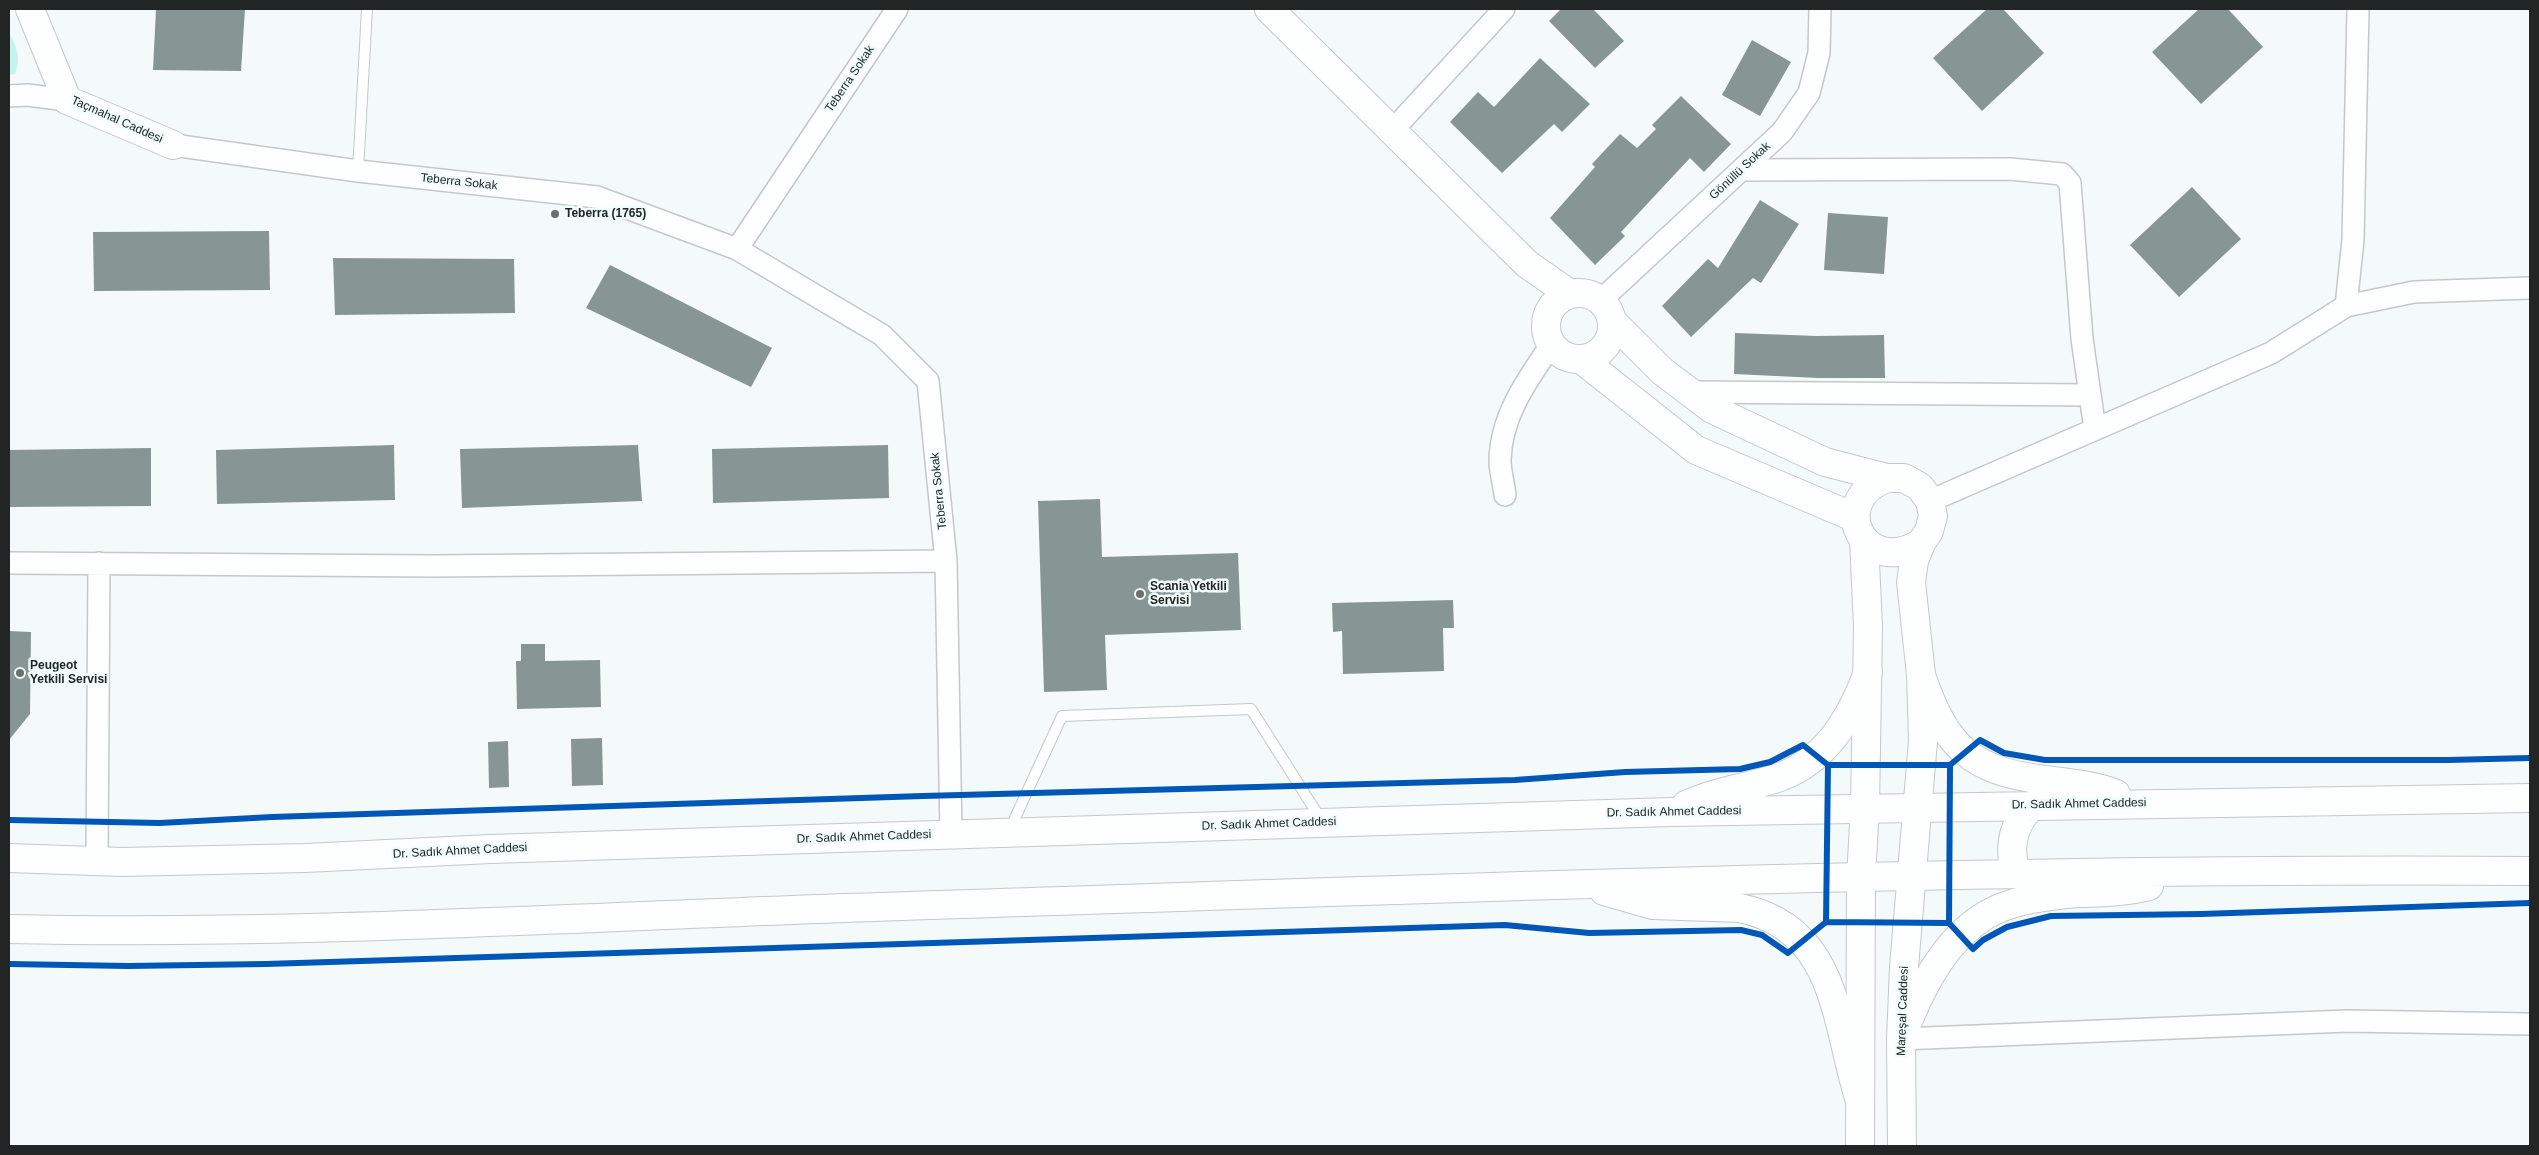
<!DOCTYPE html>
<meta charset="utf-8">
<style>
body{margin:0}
#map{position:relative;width:2539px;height:1155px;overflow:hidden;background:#f4faf9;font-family:Arial,sans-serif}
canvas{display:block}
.frame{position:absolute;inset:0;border:10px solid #212524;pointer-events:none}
</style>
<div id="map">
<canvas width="2539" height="1155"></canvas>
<div class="frame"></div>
</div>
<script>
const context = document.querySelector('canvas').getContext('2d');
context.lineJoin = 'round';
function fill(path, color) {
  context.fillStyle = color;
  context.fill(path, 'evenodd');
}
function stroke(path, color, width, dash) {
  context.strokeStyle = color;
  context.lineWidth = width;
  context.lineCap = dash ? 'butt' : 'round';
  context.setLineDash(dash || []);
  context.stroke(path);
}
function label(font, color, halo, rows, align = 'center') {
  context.font = font + ' Arial,sans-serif';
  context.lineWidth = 5;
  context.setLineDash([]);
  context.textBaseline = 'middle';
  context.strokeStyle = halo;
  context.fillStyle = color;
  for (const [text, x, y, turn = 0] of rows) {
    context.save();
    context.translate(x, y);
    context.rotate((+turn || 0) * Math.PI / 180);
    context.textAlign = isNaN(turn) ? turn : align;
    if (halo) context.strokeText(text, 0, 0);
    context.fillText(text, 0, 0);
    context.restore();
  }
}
const green = new Path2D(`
 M 9,32 C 17,48 21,57 15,74 L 9,75 Z`);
const building = new Path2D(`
 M 156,9 L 245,9 L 241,71 L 153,70 Z
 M 1561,9 L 1593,9 L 1624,41 L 1595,68 L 1549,21 Z
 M 1987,9 L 2003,9 L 2044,53 L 1982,111 L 1933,58 Z
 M 2199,9 L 2228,9 L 2263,47 L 2201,104 L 2152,52 Z
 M 1752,40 L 1791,62 L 1760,116 L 1722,95 Z
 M 1540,58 L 1590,104 L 1562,132 L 1554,124 L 1502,173 L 1450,122 L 1478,92 L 1494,107 Z
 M 1681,96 L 1731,144 L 1704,172 L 1690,158 L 1621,232 L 1625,236 L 1595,265 L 1550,218 L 1595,167 L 1592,164 L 1620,134 L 1637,148 L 1656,129 L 1652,125 Z
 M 2192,187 L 2241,239 L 2179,297 L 2130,245 Z
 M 1760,200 L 1799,224 L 1761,283 L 1753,278 L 1691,337 L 1662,306 L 1708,259 L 1718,268 Z
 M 1828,213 L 1888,217 L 1884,274 L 1824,270 Z
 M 269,231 L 270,290 L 94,291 L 93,232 Z
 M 333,258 L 514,259 L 515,313 L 335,315 Z
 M 610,265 L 772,348 L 751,387 L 586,308 Z
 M 1735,333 L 1817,336 L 1884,335 L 1885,378 L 1818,378 L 1734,374 Z
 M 394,445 L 395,500 L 217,504 L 216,450 Z
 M 638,445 L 642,501 L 462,508 L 460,449 Z
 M 888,445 L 889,498 L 713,503 L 712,449 Z
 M 151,448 L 151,506 L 9,507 L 9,450 Z
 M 1100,499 L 1102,557 L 1238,553 L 1241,630 L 1105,635 L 1107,690 L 1044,692 L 1038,501 Z
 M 1453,600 L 1454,628 L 1443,628 L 1444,671 L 1343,674 L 1342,631 L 1333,632 L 1332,603 Z
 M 9,631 L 31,632 L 30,714 L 9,740 Z
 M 521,644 L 545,644 L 545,661 L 600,660 L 601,707 L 517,709 L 516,661 L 521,661 Z
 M 602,738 L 603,785 L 572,786 L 571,739 Z
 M 508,741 L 509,787 L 489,788 L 488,742 Z`);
const lane = new Path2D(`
 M 358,171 L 367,9
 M 1009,831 L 1062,716 L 1251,709 L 1322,821`);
const street = new Path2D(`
 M 9,96 L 27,95 L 67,100
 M 1392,131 L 1504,9
 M 173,145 L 358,171 L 597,197 L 737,249 L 882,335 L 928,381 L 946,561 L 951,834
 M 1741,170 L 2010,169 L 2062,174 L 2070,183 L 2082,339 L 2095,429
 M 737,249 L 897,9
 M 1600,301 L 1782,132 L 1809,93 L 1819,53 L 1820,9
 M 2346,306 L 2353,240 L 2358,9
 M 1690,392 L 2090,395
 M 1505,495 C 1504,484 1500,472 1500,460 C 1501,416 1527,380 1551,345
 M 1930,501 L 2271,353 L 2346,306 L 2414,292 L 2530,288
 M 9,563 L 435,566 L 946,561
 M 97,861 L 99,563
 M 1901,1039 L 2347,1021 L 2530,1024`);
const secondary = new Path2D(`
 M 30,9 L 67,100 L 173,145
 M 1269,9 L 1527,264 L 1570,294
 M1546 326a33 33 0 1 1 66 0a33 33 0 1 1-66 0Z
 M 1612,321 L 1662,371 L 1712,409 L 1825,462 L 1887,478 L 1904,478 L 1920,487 L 1930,501 L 1933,516 L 1929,531 L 1921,543 L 1914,561 L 1911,582 L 1921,675 L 1923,741 L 1904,967 L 1901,1039 L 1902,1146
 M 1581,359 L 1696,450 L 1856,518
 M 1887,478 C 1826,500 1863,579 1921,543
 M 1860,1146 L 1861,877 L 1865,808 L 1868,627 L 1864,540`);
const primary = new Path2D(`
 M 1921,675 C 1945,746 1970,771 2045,780 C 2069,783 2094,785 2116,794
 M 1686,805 C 1714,792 1744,788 1774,779 C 1824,764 1851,719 1868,672
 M 9,858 L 122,862 L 305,858 L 490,849 L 1671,812 L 2530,798
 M 2016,874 C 2008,848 2012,824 2033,805
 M 1604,891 L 1653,905 L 1740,908 C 1837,928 1835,1021 1859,1098
 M 9,929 C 288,935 566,918 845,908 C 1406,890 1968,867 2530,871
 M 1901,1039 C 1918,993 1943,941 1986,915 C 2010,901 2039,897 2066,894 C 2094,892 2122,893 2149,886`);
const cycleway = new Path2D(`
 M 1828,765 L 1950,765 L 1980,740 L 2004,753 L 2045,760 L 2448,760 L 2530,758
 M 1950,765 L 1949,923 L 1973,949 L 1983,940 L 2007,927 L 2051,916 L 2201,914 L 2530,903
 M 9,820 L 160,823 L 272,817 L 923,796 L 1515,780 L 1625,772 L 1740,769 L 1770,762 L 1803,745 L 1828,765 L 1826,922
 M 9,964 L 128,966 L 266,964 L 1505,925 L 1589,933 L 1741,930 L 1762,935 L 1788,953 L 1826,922 L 1949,923`);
const markers = [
 [555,214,5,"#6b706f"],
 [1140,594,5,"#6b706f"],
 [20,673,5,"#6b706f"]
];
const streetNames = [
 ["Teberra Sokak",850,79,-56],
 ["Taçmahal Caddesi",117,120,24],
 ["Gönüllü Sokak",1740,171,-43],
 ["Teberra Sokak",459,182,6],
 ["Teberra Sokak",939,491,-96],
 ["Dr. Sadık Ahmet Caddesi",2079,804,-1],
 ["Dr. Sadık Ahmet Caddesi",1674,812,-1],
 ["Dr. Sadık Ahmet Caddesi",1269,824,-2],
 ["Dr. Sadık Ahmet Caddesi",864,837,-2],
 ["Dr. Sadık Ahmet Caddesi",460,851,-3],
 ["Mareşal Caddesi",1903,1011,-88]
];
const poiNames = [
 ["Teberra (1765)",565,214],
 ["Scania Yetkili",1150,587],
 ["Servisi",1150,601],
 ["Peugeot",30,666],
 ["Yetkili Servisi",30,680]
];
fill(green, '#c7f3ed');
fill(building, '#879694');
stroke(lane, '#c4c8c8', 12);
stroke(street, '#c4c8c8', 24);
stroke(secondary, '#c4c8c8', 30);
stroke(primary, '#c4c8c8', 30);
stroke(lane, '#fdfefe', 10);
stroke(street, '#fdfefe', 21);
stroke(secondary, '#fdfefe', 28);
stroke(primary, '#fdfefe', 28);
stroke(cycleway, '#0057b8', 6);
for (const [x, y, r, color] of markers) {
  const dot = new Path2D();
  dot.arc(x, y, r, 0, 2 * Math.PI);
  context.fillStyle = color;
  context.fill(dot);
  stroke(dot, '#f1fdfb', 2);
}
label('12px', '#212524', '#f1fdfb', streetNames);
label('bold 12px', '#212524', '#f1fdfb', poiNames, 'left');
</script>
